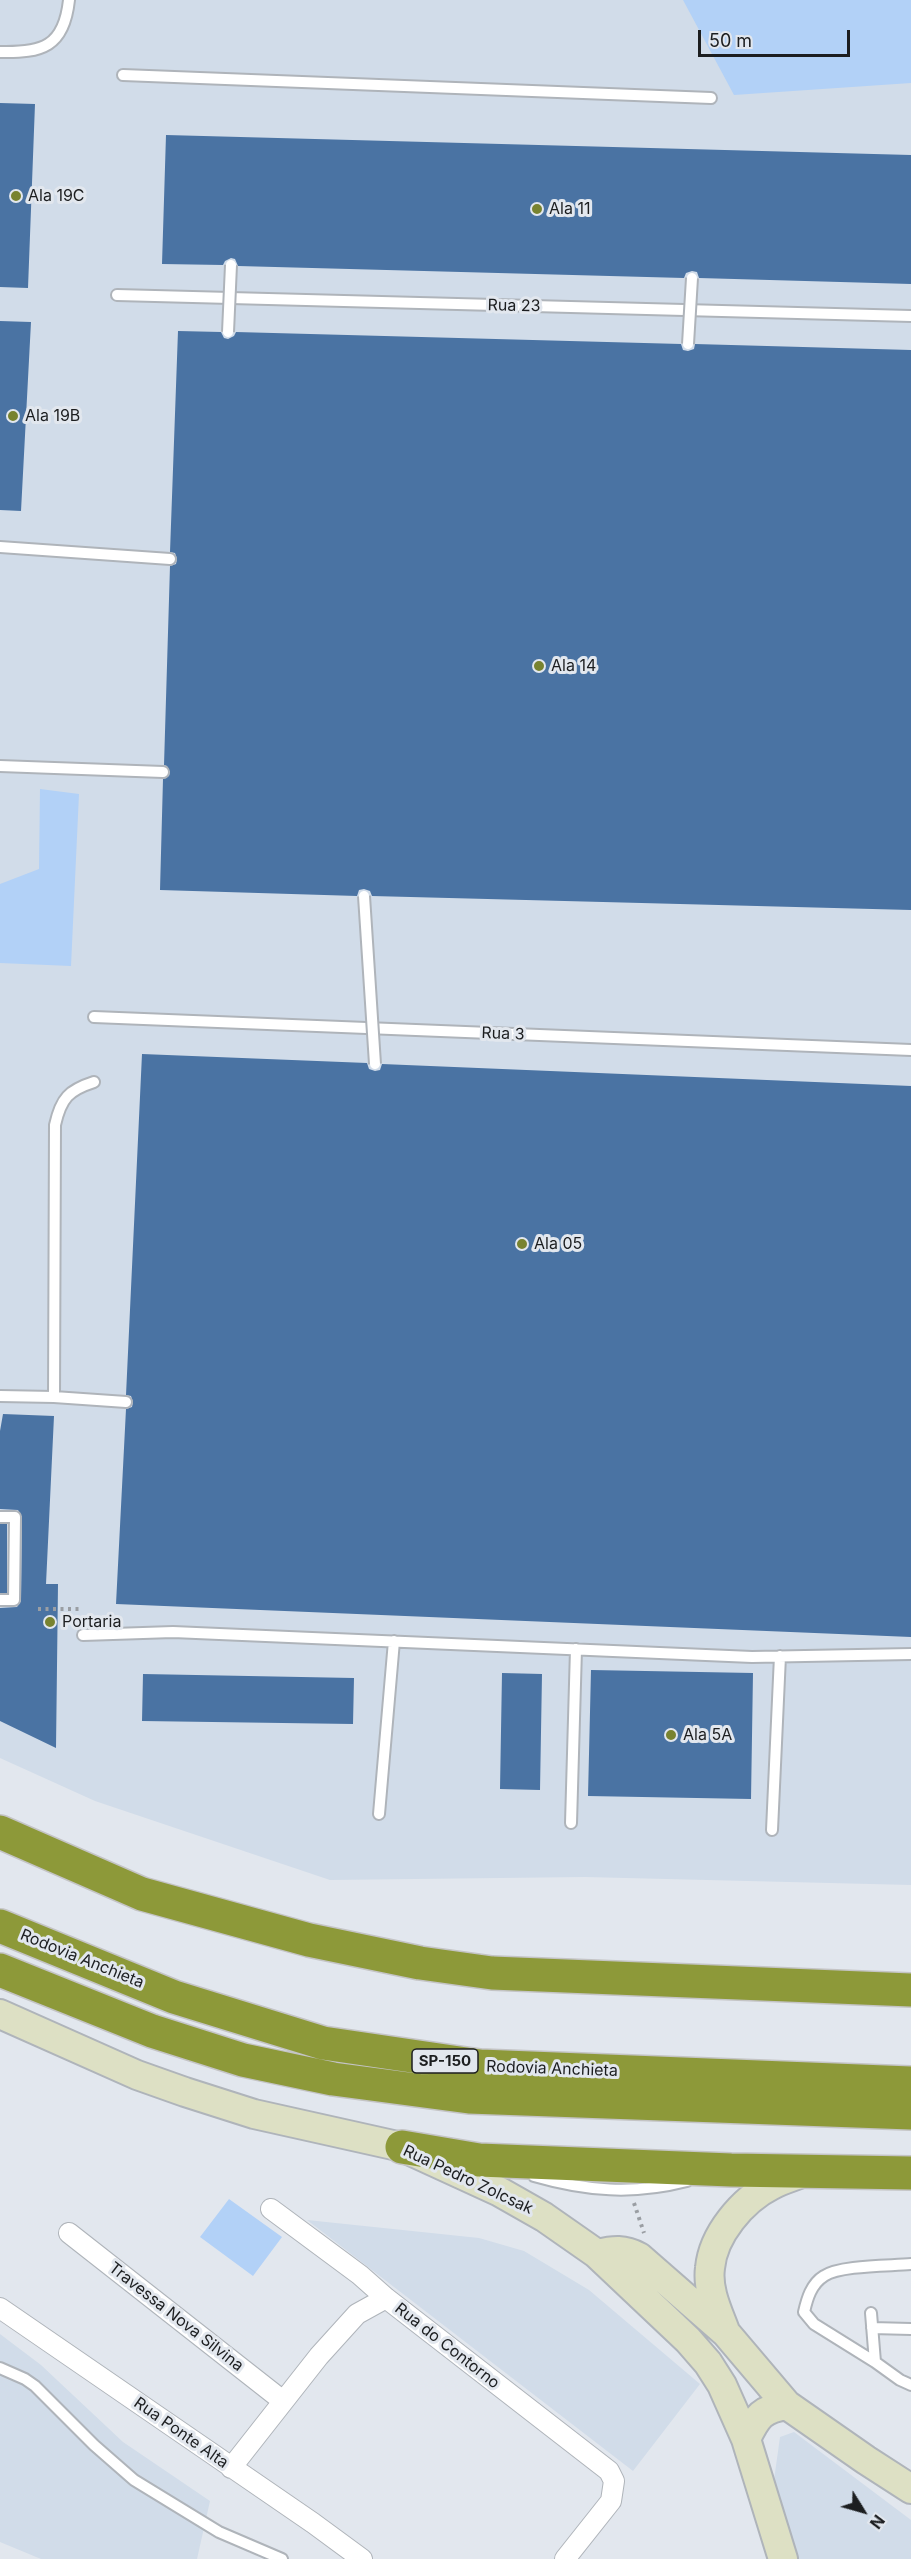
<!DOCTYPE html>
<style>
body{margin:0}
#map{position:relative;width:911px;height:2559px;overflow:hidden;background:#e2e7ee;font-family:Inter,sans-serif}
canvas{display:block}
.north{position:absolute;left:833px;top:2481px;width:60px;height:60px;-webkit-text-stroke:4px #e2e7ee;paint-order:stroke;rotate:127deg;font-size:16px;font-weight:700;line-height:24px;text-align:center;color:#1c1e20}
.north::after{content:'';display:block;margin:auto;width:21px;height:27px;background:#1c1e20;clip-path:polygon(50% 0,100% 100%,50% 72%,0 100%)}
.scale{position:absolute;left:698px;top:30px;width:152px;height:27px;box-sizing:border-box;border:3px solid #1c1e20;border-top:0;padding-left:8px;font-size:18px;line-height:21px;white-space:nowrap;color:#1c1e20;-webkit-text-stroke:4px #e2e7ee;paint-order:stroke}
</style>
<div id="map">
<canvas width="911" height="2559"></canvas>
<div class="north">N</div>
<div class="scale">50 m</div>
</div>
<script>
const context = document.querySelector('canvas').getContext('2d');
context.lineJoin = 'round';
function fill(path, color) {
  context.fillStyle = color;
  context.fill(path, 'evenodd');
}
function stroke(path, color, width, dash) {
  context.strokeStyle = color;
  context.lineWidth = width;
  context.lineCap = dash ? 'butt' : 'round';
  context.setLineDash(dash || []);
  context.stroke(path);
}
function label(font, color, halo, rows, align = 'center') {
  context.font = font + ' Inter,sans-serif';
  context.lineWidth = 6;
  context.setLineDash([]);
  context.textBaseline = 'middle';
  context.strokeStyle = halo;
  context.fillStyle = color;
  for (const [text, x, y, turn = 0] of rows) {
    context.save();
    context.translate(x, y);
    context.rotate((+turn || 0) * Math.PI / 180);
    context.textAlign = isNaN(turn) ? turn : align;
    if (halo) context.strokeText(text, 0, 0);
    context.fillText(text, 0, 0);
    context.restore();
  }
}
const built = new Path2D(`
 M 0,0 L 911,0 L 911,1885 L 585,1877 L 330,1880 L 95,1801 L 0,1758 Z
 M 307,2220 L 479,2238 L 524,2251 L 589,2290 L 700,2384 L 633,2471 Z
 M 0,2334 L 41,2365 L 123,2442 L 210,2501 L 197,2559 L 41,2559 L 0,2542 Z
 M 794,2432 L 911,2520 L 911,2559 L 797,2559 L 774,2480 L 780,2437 Z`);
const green = new Path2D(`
 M 683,0 L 911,0 L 911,83 L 734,95 Z
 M 40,789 L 79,794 L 71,966 L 0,963 L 0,884 L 39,869 Z
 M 229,2199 L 282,2237 L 253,2276 L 200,2237 Z`);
const building = new Path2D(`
 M 0,103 L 35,104 L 28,288 L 0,287 Z
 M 166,135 L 911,155 L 911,284 L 699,278 L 697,272 L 692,271 L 686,273 L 684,278 L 238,266 L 235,259 L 231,258 L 225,261 L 223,265 L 162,264 Z
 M 0,321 L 31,322 L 21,511 L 0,510 Z
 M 178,331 L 221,332 L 224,338 L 228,339 L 234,336 L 236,332 L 681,344 L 683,350 L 688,351 L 694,349 L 695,344 L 911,350 L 911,910 L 372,896 L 370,891 L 364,889 L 359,890 L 357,896 L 160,890 L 163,779 L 169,776 L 170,772 L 167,766 L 164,765 L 170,566 L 176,564 L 177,559 L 175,553 L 170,552 Z
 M 142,1054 L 367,1063 L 369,1069 L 375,1071 L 380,1070 L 382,1064 L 911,1086 L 911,1637 L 116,1604 L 126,1409 L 132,1407 L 133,1402 L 131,1396 L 126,1395 Z
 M 3,1414 L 54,1416 L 46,1584 L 58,1584 L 56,1748 L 0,1721 L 0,1608 L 17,1607 L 21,1601 L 22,1517 L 18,1510 L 0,1509 L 0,1431 Z
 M 0,1524 L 7,1524 L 7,1593 L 0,1593 Z
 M 591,1670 L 753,1673 L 751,1799 L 588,1796 Z
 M 502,1673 L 542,1674 L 540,1790 L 500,1789 Z
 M 143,1674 L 354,1678 L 353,1724 L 142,1721 Z`);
const path = new Path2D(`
 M 38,1609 L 83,1609
 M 634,2203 L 644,2233`);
const lane = new Path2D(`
 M 0,52 C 42,53 64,47 69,0
 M 123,75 L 711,98
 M 117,295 L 911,316
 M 0,547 L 170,559
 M 0,766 L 163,772
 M 94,1017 L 911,1050
 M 94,1082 C 69,1090 61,1098 55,1125 L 54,1397 L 126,1402
 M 0,1396 L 54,1397
 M 0,1517 L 15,1517 L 14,1600 L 0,1600
 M 83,1635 L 173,1632 L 752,1657 L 911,1654
 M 379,1814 L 394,1641
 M 571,1823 L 576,1649
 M 772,1830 L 780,1656
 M 534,2176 C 586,2191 633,2195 687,2181
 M 871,2313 L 875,2362 L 900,2380 L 911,2385
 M 872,2328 L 911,2329
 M 875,2362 L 814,2324 L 804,2312 C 807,2299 811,2284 824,2276 C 840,2265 890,2266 911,2264
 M 0,2368 L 25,2379 L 35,2386 L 94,2445 L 134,2480 L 219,2532 L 282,2559`);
const street = new Path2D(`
 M 271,2209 L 360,2275 L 386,2298 L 609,2471 L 614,2481 L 611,2501 L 565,2559
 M 69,2233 L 283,2401
 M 0,2308 L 313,2523 L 362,2559
 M 231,2468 L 319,2356 L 357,2314 L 386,2298`);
const secondary = new Path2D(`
 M 0,2014 L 137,2075 L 185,2092 L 254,2114 L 402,2147 L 500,2192 L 544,2217 L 597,2254 L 688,2340 L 708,2363 L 722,2385 L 746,2439 L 783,2559
 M 597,2254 C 614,2250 624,2249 639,2257 L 726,2333 L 787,2405 L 866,2460 L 911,2489
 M 725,2331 C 718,2312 707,2290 710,2268 C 713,2235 742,2200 772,2185 C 781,2180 792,2177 802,2173
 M 746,2439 C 757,2416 762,2409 787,2405`);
const highway = new Path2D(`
 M 0,1832 L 142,1894 L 309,1940 L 420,1963 L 492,1973 L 911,1990
 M 0,1926 L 174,1997 L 323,2043 L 480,2066 L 911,2083
 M 0,1970 L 152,2031 L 243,2060 L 333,2079 L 469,2097 L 911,2113
 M 402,2147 L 479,2160 L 731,2170 L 911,2173`);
const laneBridge = new Path2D(`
 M 228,332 L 231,265
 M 688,344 L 692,278
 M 364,896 L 375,1064`);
const markers = [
 [16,196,6,"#788330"],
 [537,209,6,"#788330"],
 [13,416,6,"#788330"],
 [539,666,6,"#788330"],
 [522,1244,6,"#788330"],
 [50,1622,6,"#788330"],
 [671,1735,6,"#788330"]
];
const shields = [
 [445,2061,66]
];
const shieldNames = [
 ["SP-150",445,2061]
];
const poiNames = [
 ["Ala 19C",28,196],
 ["Ala 11",549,209],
 ["Ala 19B",25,416],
 ["Ala 14",551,666],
 ["Ala 05",534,1244],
 ["Portaria",62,1622],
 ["Ala 5A",683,1735]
];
const streetNames = [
 ["Rua 23",514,306,1],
 ["Rua 3",503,1034,2],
 ["Rodovia Anchieta",82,1959,22],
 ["Rodovia Anchieta",552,2069,2],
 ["Rua Pedro Zolcsak",468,2180,25],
 ["Travessa Nova Silvina",176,2317,38],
 ["Rua do Contorno",447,2346,38],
 ["Rua Ponte Alta",181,2433,35]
];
fill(built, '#d1dce9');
fill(green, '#b2d1f7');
fill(building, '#4a73a3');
stroke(lane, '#afb4ba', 14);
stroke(street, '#afb4ba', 22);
stroke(secondary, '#afb4ba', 32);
stroke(highway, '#c4c4c5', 36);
stroke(path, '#9a9ea3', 4, [3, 4.5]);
stroke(lane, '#fff', 10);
stroke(street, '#fff', 20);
stroke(secondary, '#dde0c4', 28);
stroke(highway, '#8d9939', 33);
stroke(laneBridge, '#afb4ba', 14, []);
stroke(laneBridge, '#fff', 10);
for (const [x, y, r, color] of markers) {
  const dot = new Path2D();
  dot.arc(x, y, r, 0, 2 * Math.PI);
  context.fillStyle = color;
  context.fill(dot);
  stroke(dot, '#e2e7ee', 2);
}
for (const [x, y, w] of shields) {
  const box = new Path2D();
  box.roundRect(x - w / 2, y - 12, w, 24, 4.5);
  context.fillStyle = '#e2e7ee';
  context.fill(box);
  stroke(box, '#1c1e20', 1.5);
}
label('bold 15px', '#1c1e20', null, shieldNames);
label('16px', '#1c1e20', '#e2e7ee', poiNames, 'left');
label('16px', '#1c1e20', '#e2e7ee', streetNames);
</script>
